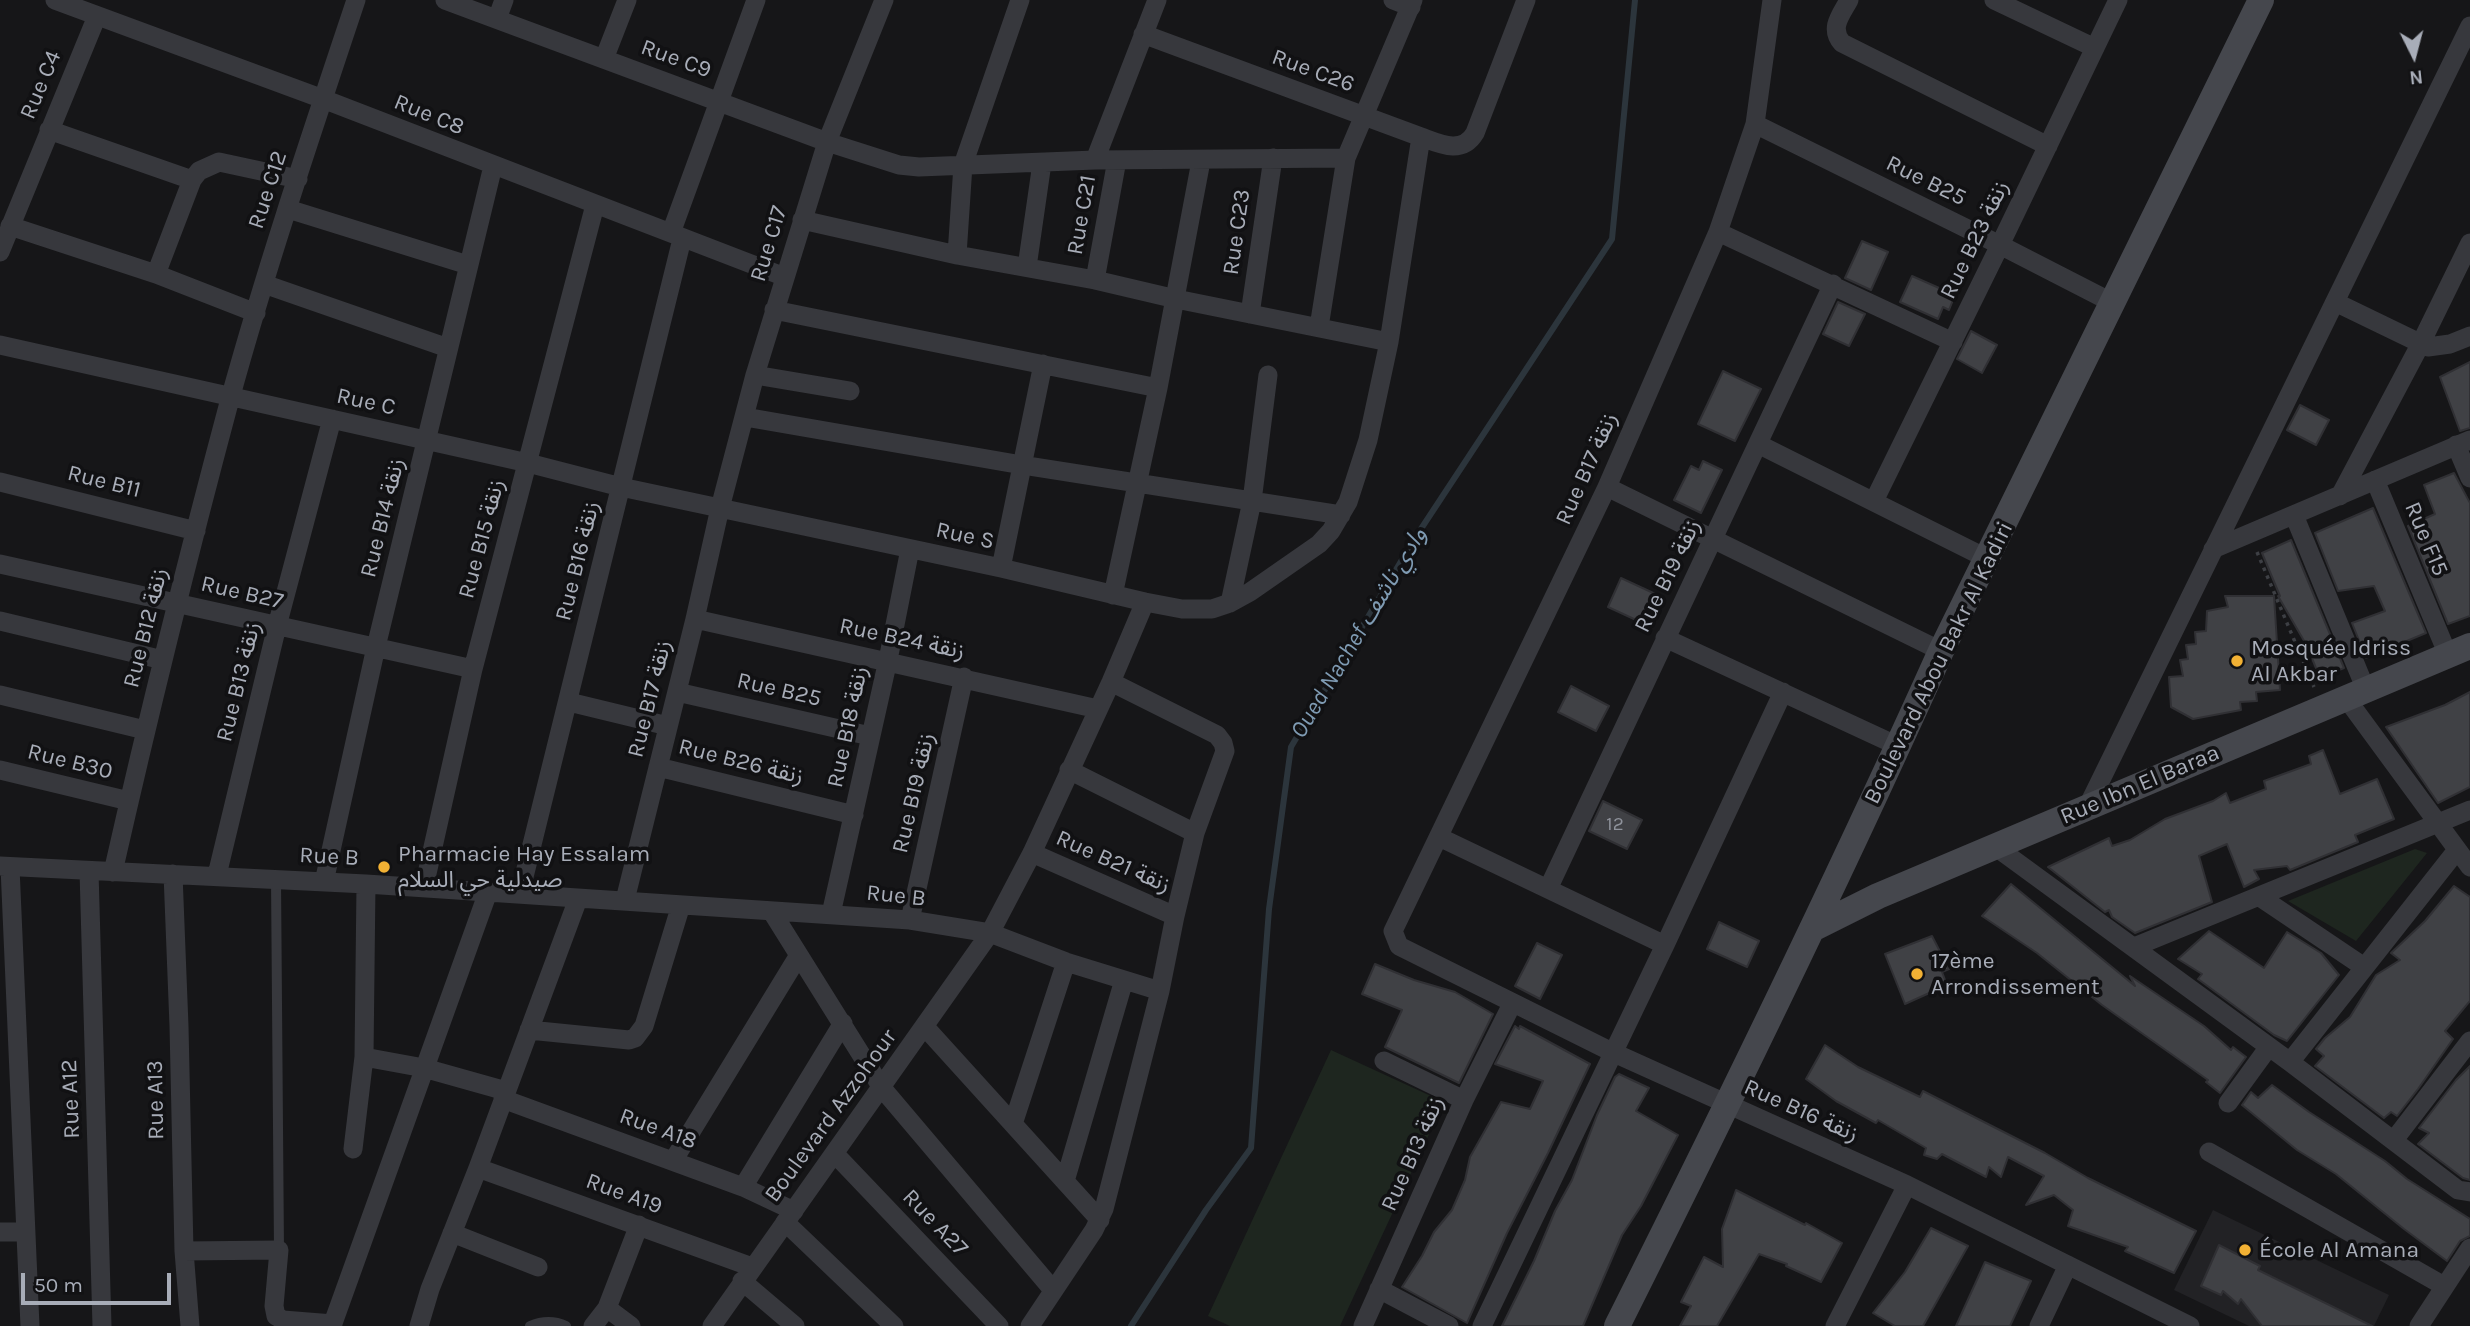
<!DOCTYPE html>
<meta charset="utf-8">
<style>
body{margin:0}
#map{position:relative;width:2470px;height:1326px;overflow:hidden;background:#161618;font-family:Karla,sans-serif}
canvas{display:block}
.north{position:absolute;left:2379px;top:21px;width:70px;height:70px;-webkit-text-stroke:5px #111113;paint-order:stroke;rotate:174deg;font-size:19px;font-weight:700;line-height:28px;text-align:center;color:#a8adb8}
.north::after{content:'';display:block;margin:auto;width:24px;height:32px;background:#a8adb8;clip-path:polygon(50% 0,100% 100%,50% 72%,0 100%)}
.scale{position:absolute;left:21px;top:1273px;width:150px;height:32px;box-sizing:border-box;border:4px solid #a8adb8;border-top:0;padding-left:9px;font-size:21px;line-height:24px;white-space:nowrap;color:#a8adb8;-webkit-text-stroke:5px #111113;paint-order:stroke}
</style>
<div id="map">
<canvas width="2470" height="1326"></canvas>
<div class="north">N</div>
<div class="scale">50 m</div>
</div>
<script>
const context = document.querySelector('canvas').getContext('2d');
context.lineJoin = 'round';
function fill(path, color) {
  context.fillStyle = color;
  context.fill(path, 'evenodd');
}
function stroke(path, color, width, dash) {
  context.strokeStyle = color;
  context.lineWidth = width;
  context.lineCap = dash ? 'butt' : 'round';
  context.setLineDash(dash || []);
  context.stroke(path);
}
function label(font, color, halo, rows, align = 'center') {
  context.font = font + ' Karla,"Noto Sans Arabic",sans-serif';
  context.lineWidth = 7;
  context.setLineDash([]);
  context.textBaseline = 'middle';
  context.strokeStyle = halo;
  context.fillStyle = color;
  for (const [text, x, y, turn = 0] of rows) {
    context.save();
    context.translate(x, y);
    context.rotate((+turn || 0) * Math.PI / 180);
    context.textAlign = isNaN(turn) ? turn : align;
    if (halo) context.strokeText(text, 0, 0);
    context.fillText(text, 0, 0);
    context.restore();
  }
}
const built = new Path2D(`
 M 2213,1210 L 2389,1295 L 2374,1326 L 2249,1326 L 2174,1290 Z`);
const green = new Path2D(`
 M 2415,849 L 2427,853 L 2356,941 L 2288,901 Z
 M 1331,1050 L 1444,1102 L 1340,1326 L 1230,1326 L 1208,1316 Z`);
const stream = new Path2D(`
 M 1131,1326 L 1206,1210 L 1251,1148 L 1269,909 L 1291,747 L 1413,541 L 1612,239 L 1635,0`);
const building = new Path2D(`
 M 1862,241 L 1888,252 L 1871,290 L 1845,278 Z
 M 1912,276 L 1955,295 L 1949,310 L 1943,307 L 1938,319 L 1900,302 Z
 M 1838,302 L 1865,314 L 1849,346 L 1823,334 Z
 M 1971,331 L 1997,345 L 1982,373 L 1957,359 Z
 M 2470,362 L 2470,428 L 2460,431 L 2440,377 Z
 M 1723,371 L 1761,389 L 1735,441 L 1698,424 Z
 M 2300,405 L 2329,420 L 2316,445 L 2287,430 Z
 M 1703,461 L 1722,470 L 1701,513 L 1674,500 L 1691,466 L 1699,470 Z
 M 2454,473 L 2470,503 L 2470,616 L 2448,624 L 2408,526 L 2435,514 L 2424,485 Z
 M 2373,508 L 2426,633 L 2366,658 L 2352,623 L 2385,611 L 2374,586 L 2338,591 L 2315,533 Z
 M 2291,540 L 2344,668 L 2320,678 L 2307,646 L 2278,596 L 2280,596 L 2262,553 Z
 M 1621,578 L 1662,597 L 1649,626 L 1608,607 Z
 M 2225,596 L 2274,596 L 2280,690 L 2256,692 L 2257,701 L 2240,702 L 2241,710 L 2193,719 L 2171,707 L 2169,677 L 2183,676 L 2180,660 L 2188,659 L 2186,645 L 2196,644 L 2195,632 L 2206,631 L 2207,611 L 2228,607 Z
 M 1571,686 L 1609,706 L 1596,731 L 1558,712 Z
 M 2470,692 L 2470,787 L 2438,803 L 2386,727 L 2445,705 Z
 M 2323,750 L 2340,794 L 2377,779 L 2394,819 L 2355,835 L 2358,842 L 2290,870 L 2287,866 L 2254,870 L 2259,879 L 2244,887 L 2227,844 L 2199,856 L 2212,902 L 2135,933 L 2112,917 L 2109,910 L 2105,912 L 2048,867 L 2109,838 L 2112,846 L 2130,840 L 2165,819 L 2213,801 L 2226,793 L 2230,803 L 2266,789 L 2264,781 L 2311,764 L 2309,756 Z
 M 1603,801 L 1642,820 L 1627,849 L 1589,831 Z
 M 2011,884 L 2135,986 L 2130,976 L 2204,1026 L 2231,1050 L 2233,1047 L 2246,1057 L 2220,1093 L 2206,1082 L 2208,1080 L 2102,1005 L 2037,953 L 1982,916 Z
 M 2454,886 L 2470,897 L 2470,1001 L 2445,1031 L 2453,1039 L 2418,1089 L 2397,1116 L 2391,1112 L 2384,1118 L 2315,1066 L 2324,1056 L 2316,1049 L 2325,1038 L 2350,1017 L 2376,975 L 2400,960 L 2391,953 L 2425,921 Z
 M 1719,922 L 1759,941 L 1747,967 L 1707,949 Z
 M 2209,931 L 2264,968 L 2287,932 L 2321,953 L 2339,975 L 2287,1041 L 2274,1035 L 2198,979 L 2202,974 L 2178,959 Z
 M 1932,936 L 1949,969 L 1942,972 L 1947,985 L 1905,1004 L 1885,954 Z
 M 1537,943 L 1562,955 L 1540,999 L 1515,986 Z
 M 1375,964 L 1414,980 L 1455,992 L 1493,1014 L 1459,1083 L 1385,1047 L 1402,1010 L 1362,994 Z
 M 1515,1026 L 1519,1029 L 1520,1026 L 1590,1064 L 1548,1153 L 1507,1233 L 1467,1323 L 1402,1287 L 1422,1256 L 1434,1232 L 1452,1210 L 1465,1180 L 1470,1157 L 1501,1102 L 1530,1109 L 1543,1081 L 1495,1064 Z
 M 1825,1045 L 1858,1067 L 1920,1097 L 1923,1091 L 2045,1153 L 2088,1178 L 2196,1231 L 2174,1273 L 2125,1251 L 2128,1247 L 2068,1226 L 2073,1210 L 2054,1195 L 2026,1205 L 2044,1176 L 2008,1157 L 2001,1177 L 1989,1167 L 1986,1177 L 1942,1154 L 1937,1159 L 1924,1155 L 1926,1148 L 1878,1120 L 1876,1123 L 1836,1101 L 1806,1079 Z
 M 2470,1066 L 2470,1180 L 2463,1178 L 2418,1144 L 2429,1133 L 2419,1128 L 2456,1080 Z
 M 1619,1074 L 1649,1088 L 1636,1111 L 1678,1135 L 1641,1206 L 1622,1235 L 1583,1326 L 1502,1326 L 1534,1261 L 1555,1211 L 1572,1180 L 1597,1115 L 1615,1077 Z
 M 2272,1085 L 2309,1112 L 2385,1161 L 2407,1179 L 2470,1219 L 2470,1236 L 2460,1241 L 2447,1261 L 2404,1229 L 2336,1174 L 2297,1150 L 2242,1105 L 2251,1092 L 2258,1098 Z
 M 1736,1190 L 1805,1225 L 1806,1223 L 1842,1243 L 1821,1282 L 1786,1266 L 1787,1264 L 1759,1254 L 1717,1326 L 1680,1326 L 1691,1306 L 1681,1302 L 1704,1257 L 1723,1267 L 1722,1229 Z
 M 1931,1228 L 1968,1246 L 1923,1326 L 1895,1326 L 1873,1313 L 1905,1272 Z
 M 2219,1245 L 2260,1266 L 2258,1270 L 2372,1326 L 2262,1326 L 2241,1299 L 2238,1304 L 2223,1291 L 2221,1295 L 2201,1286 Z
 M 1985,1262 L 2031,1281 L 2010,1326 L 1956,1326 Z`);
const path = new Path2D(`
 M 2257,552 L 2314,687`);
const lane = new Path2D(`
 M 276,879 L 279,1250
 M 530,1326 C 542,1321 553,1320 566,1326`);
const street = new Path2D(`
 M 55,0 L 323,99 L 785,277
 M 445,0 L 827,142 L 899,165 L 919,167 L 1095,160 L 1346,158
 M 1393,0 L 1411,7
 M 1772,0 L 1755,124 L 1718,232 L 1607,487 L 1393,931 L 1399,946 L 1612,1052 L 1907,1185 L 2190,1326
 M 1849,0 C 1841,15 1829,28 1842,43 L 2048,146
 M 1994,0 L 2095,48
 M 497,19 L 504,0
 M 1143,34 L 1421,137 C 1440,144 1462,155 1475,133 L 1526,0
 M 604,59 L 627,0
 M 1755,124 L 2000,245 L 2113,303
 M 49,130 L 192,180
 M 1095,160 L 1157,0
 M 288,209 L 468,265
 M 802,220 L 957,255 L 1095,280 L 1176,299 L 1389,342
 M 10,226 L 156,274 L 256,313
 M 1718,232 L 1953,342
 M 671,233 L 756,0
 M 0,252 L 97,16
 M 957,255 L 963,165 L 1020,0
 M 1027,267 L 1042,163
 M 156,274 L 192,180 L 199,171 L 219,162 L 298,179
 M 1095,280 L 1117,160
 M 264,284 L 448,348
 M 2335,302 L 2428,347 L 2450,344 L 2470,336
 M 774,310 L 1158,388
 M 1250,314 L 1273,158
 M 1319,327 L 1346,158 L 1413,0
 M 0,345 L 528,463 L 621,487 L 1001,568 L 1145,602 L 1182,609 L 1212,609 L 1230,603 L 1250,592 L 1319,544 L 1331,531 L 1348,502 L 1368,440 L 1389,342 L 1421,137
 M 755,375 L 850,391
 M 745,417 L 1022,465 L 1341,515
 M 1758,444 L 1988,559
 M 2456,445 L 2470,478
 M 2375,480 L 2448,655
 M 0,482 L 196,531
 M 1607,487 L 1941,651
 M 2340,496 L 2420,345 L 2470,243
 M 1874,501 L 2000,245 L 2118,0
 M 2294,515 L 2366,690
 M 2213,549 L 2470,440
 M 0,564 L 473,669
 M 1001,568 L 1043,364
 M 1113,595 L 1158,388 L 1201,161
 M 1230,603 L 1252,501 L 1268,375
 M 695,619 L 1098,709
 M 0,621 L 163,660
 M 1665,638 L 1898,746
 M 677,692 L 870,736
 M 0,695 L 145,730
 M 2346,698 L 2470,867
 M 569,702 L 668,726
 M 658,767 L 854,815
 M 0,770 L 129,801
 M 1069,770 L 1195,833
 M 2087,808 L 2470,26
 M 1439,837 L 1665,945
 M 1996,847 L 2290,1062 L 2458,1190 L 2470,1192
 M 1032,853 L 1175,916
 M 0,866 L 366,884 L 910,920 L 990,933 L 1066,962 L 1160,991
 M 10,867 L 30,1326
 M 89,871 L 102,1326
 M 113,872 C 149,713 188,556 230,399 C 267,265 312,132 356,0
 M 173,874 L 179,1026 L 184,1251 L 190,1326
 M 217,875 L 277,626 L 332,419
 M 324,882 L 376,647 L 493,166
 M 424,887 L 473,669 L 595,205
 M 1548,889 L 1833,284
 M 520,893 L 682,239
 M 2260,897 L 2364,967
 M 625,900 L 695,619 L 720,508 L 755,375 L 827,142 L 884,0
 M 772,912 L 882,1088 L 1053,1290
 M 831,914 L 888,660 L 910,549
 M 910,920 L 964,677
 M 2134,947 L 2470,810
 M 925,1027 L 1100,1220
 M 529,1030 L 629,1040 L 635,1038 L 644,1026 L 681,905
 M 364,1057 L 424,1068 L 506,1091
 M 1384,1061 L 1464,1100
 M 2290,1062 L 2457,850
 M 503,1099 L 743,1187 L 794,1211
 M 2228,1103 L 2268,1048
 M 1013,1124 L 1066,962
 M 2394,1140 L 2470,1041
 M 353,1149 L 364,1057 L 366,884
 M 2209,1152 L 2444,1286
 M 835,1154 L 999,1326
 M 673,1161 L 799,955
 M 478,1168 L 752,1267
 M 1065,1181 L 1124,980
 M 743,1187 L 843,1023
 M 785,1222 L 894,1326
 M 0,1232 L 25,1232
 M 452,1233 L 538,1267
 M 184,1251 L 279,1250 L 274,1306 L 276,1316 L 283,1320 L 333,1324
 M 742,1281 L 795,1326
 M 1379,1289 L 1449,1326
 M 607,1308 L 631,1326
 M 332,1326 L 488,892
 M 419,1326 L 430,1289 L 478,1168 L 578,899
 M 593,1326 L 607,1308 L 639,1225
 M 712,1326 L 990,933 L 1032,853 L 1111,682 L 1145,602
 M 1030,1326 L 1094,1230 L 1104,1209 L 1160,991 L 1175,916 L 1195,833 L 1225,751 L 1223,743 L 1217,735 L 1111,682
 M 1363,1326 L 1464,1100 L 1512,1004
 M 1482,1326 L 1665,945 L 1783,692
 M 1835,1326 L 1907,1185
 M 2039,1326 L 2068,1265
 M 2419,1326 L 2470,1248`);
const secondary = new Path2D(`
 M 1812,929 L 1878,896 L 2470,646
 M 1617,1326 C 1729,1103 1839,878 1941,651 L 2261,0`);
const markers = [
 [2237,661,7,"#f2b134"],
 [384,867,7,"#f2b134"],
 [1917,974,7,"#f2b134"],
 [2245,1250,7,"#f2b134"]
];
const numberNames = [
 ["12",1615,825]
];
const streetNames = [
 ["Rue C9",676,59,20],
 ["Rue C26",1313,71,20],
 ["Rue C4",41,85,-67],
 ["Rue C8",429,115,22],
 ["Rue B25",1926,181,26],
 ["Rue C12",268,190,-72],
 ["Rue C21",1082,215,-80],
 ["Rue C23",1237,232,-82],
 ["Rue B23 زنقة",1975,240,-64],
 ["Rue C17",769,244,-73],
 ["Rue C",366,402,12],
 ["Rue B17 زنقة",1587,469,-66],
 ["Rue B11",104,482,14],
 ["Rue B14 زنقة",383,518,-76],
 ["Rue S",965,536,12],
 ["Rue B15 زنقة",482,539,-75],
 ["Rue F15",2426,539,67],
 ["Rue B16 زنقة",578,561,-76],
 ["Rue B19 زنقة",1668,576,-64],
 ["Rue B27",242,593,13],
 ["Rue B12 زنقة",146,628,-76],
 ["Rue B24 زنقة",902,639,12],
 ["Boulevard Abou Bakr Al Kadiri",1939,663,-64],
 ["Rue B13 زنقة",239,682,-76],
 ["Rue B25",779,690,13],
 ["Rue B17 زنقة",650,699,-76],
 ["Rue B18 زنقة",848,727,-78],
 ["Rue B30",70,762,14],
 ["Rue B26 زنقة",741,762,14],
 ["Rue Ibn El Baraa",2140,785,-23],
 ["Rue B19 زنقة",914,793,-77],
 ["Rue B",329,857,3],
 ["Rue B21 زنقة",1113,862,24],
 ["Rue B",896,896,6],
 ["Rue A12",71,1099,-92],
 ["Rue A13",156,1100,-91],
 ["Rue B16 زنقة",1801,1111,24],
 ["Boulevard Azzohour",831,1116,-54],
 ["Rue A18",658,1129,20],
 ["Rue B13 زنقة",1413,1154,-66],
 ["Rue A19",624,1194,20],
 ["Rue A27",935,1223,46]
];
const poiNames = [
 ["Mosquée Idriss",2251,648],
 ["Al Akbar",2251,674],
 ["Pharmacie Hay Essalam",398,854],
 ["صيدلية حي السلام",398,880],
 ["17ème",1931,961],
 ["Arrondissement",1931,987],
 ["École Al Amana",2259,1250]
];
const waterNames = [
 ["Oued Nachef وادي ناشف",1359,633,-59]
];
fill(built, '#222225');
fill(green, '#1e261f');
stroke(stream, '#2c353c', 6);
fill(building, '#404145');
stroke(building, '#303034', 2);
stroke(path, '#3d3f44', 3.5, [3.5, 5]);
stroke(lane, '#37383d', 10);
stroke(street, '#37383d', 19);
stroke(secondary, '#45474d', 26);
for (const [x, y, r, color] of markers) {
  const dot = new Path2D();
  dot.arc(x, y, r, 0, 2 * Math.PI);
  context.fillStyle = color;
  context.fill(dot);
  stroke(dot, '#111113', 2.5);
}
label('19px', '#8e929b', null, numberNames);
label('23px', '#a8adb8', '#111113', streetNames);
label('23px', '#a8adb8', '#111113', poiNames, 'left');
label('italic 24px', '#7f9bb3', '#111113', waterNames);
</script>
